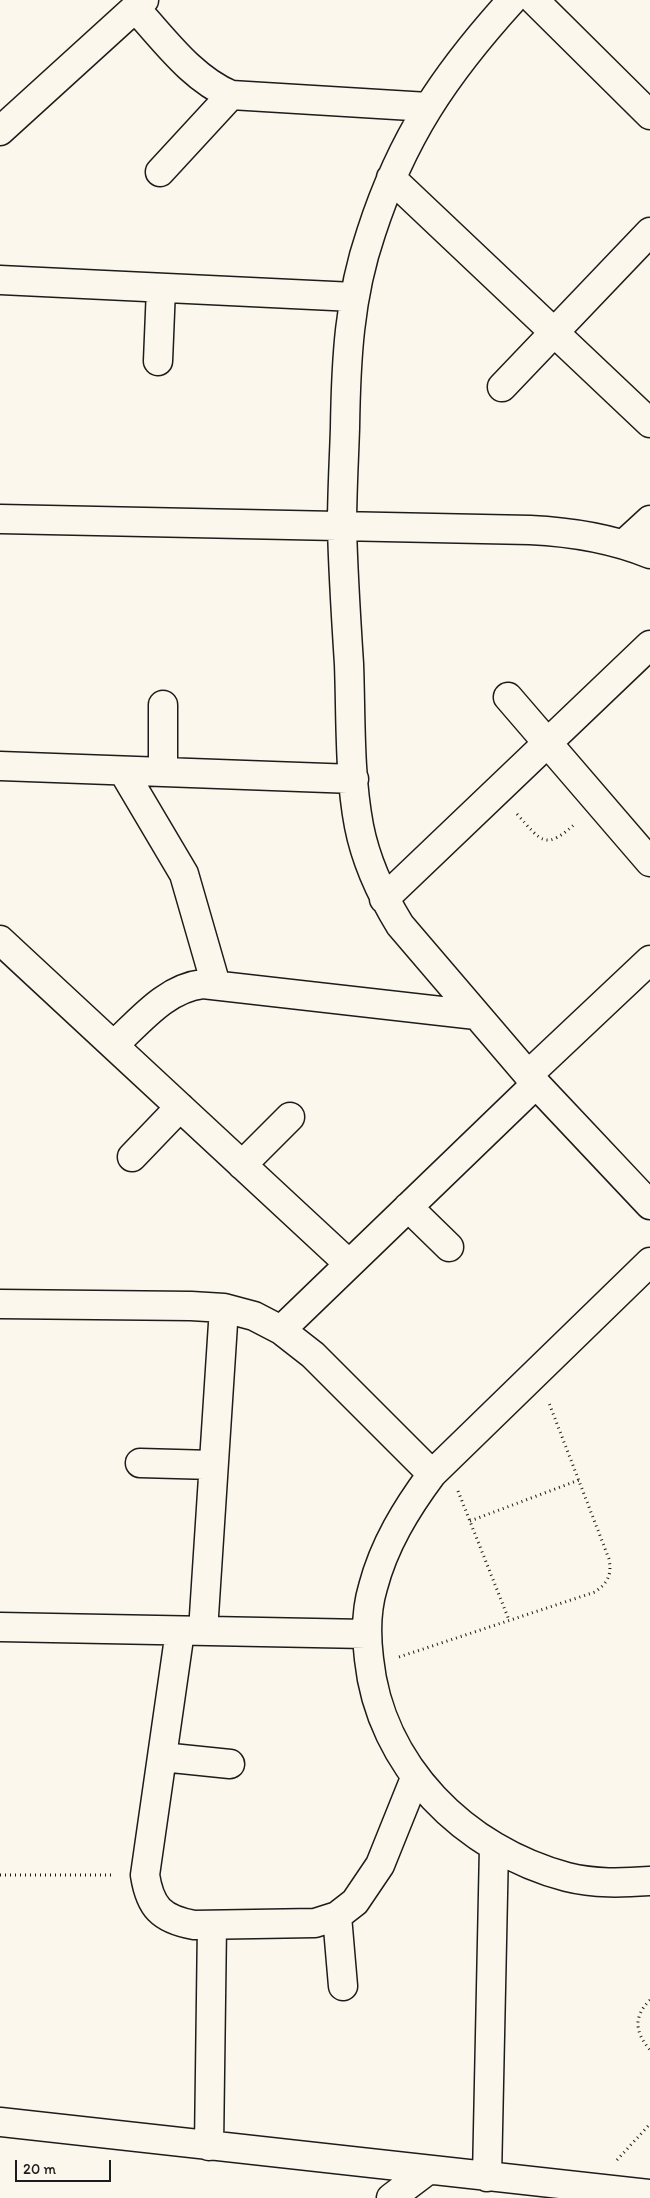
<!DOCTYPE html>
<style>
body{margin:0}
#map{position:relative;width:650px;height:2198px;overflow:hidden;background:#fbf7ec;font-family:Itim,sans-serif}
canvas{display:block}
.scale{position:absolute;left:15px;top:2160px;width:96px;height:22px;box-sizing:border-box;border:2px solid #1c1c1c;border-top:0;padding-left:6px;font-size:15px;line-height:18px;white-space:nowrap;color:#1c1c1c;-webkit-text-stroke:4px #fbf7ec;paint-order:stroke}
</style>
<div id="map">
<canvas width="650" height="2198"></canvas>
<div class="scale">20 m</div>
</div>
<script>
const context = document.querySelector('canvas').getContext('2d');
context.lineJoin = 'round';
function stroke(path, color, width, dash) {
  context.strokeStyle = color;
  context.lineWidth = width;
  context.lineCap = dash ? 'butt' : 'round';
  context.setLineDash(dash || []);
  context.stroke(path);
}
const path = new Path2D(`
 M 517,814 C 542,842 545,851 576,823
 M 458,1491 L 509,1620
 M 470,1521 L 579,1480
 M 399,1657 L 595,1592 C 608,1583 612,1574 609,1559 L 549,1403
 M 0,1875 L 114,1875
 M 650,2000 C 633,2017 635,2032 650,2050
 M 617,2160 L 650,2124`);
const minor = new Path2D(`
 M 512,0 C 445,74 402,137 371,233 C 349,297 346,361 345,428 C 344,460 342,493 342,526 C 343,572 346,618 349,664 C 351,717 349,773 359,826 C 366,862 381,894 400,925 L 536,1084 L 650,1205
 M 534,0 L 650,115
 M 135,8 C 164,39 191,78 231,95 L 428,107
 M 0,131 L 144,0
 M 160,172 L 231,95
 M 391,178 L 650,423
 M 0,280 L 354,297
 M 158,361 L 161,288
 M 502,387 L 650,232
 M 0,519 L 530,530 C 572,532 611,538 650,554
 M 625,543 L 650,520
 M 508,697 L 650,862
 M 0,766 L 354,779
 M 123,771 L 184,874 L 216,985
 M 163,772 L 163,705
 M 384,899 L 650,645
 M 0,940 L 349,1264
 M 114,1045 C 140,1021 166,988 203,984 L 476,1015
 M 528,1075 L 650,960
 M 132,1157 L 180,1107
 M 242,1165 L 290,1117
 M 408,1207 L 449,1247
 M 650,1262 L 432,1474 C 406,1509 384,1545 373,1587 C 366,1610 366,1635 369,1659 C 380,1766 465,1850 567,1877 C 595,1884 622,1883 650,1881
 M 0,1304 L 191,1306 L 224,1308 L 254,1316 L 281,1330 L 313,1355 L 432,1474
 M 281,1330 L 536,1084
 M 140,1463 L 213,1465
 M 0,1627 L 366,1634
 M 180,1631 L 145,1875 C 150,1907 161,1919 194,1925 L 315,1923 L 337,1916 L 355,1902 L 380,1865 L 415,1778
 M 203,1631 L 224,1308
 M 162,1757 L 230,1764
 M 337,1916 L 343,1986
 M 0,2122 L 650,2194
 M 209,2146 L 212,1925
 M 487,2177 L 494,1847
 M 391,2198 L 428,2170`);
stroke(minor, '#1c1c1c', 31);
stroke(path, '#1c1c1c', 3, [1, 4]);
stroke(minor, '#fbf7ec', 28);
</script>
